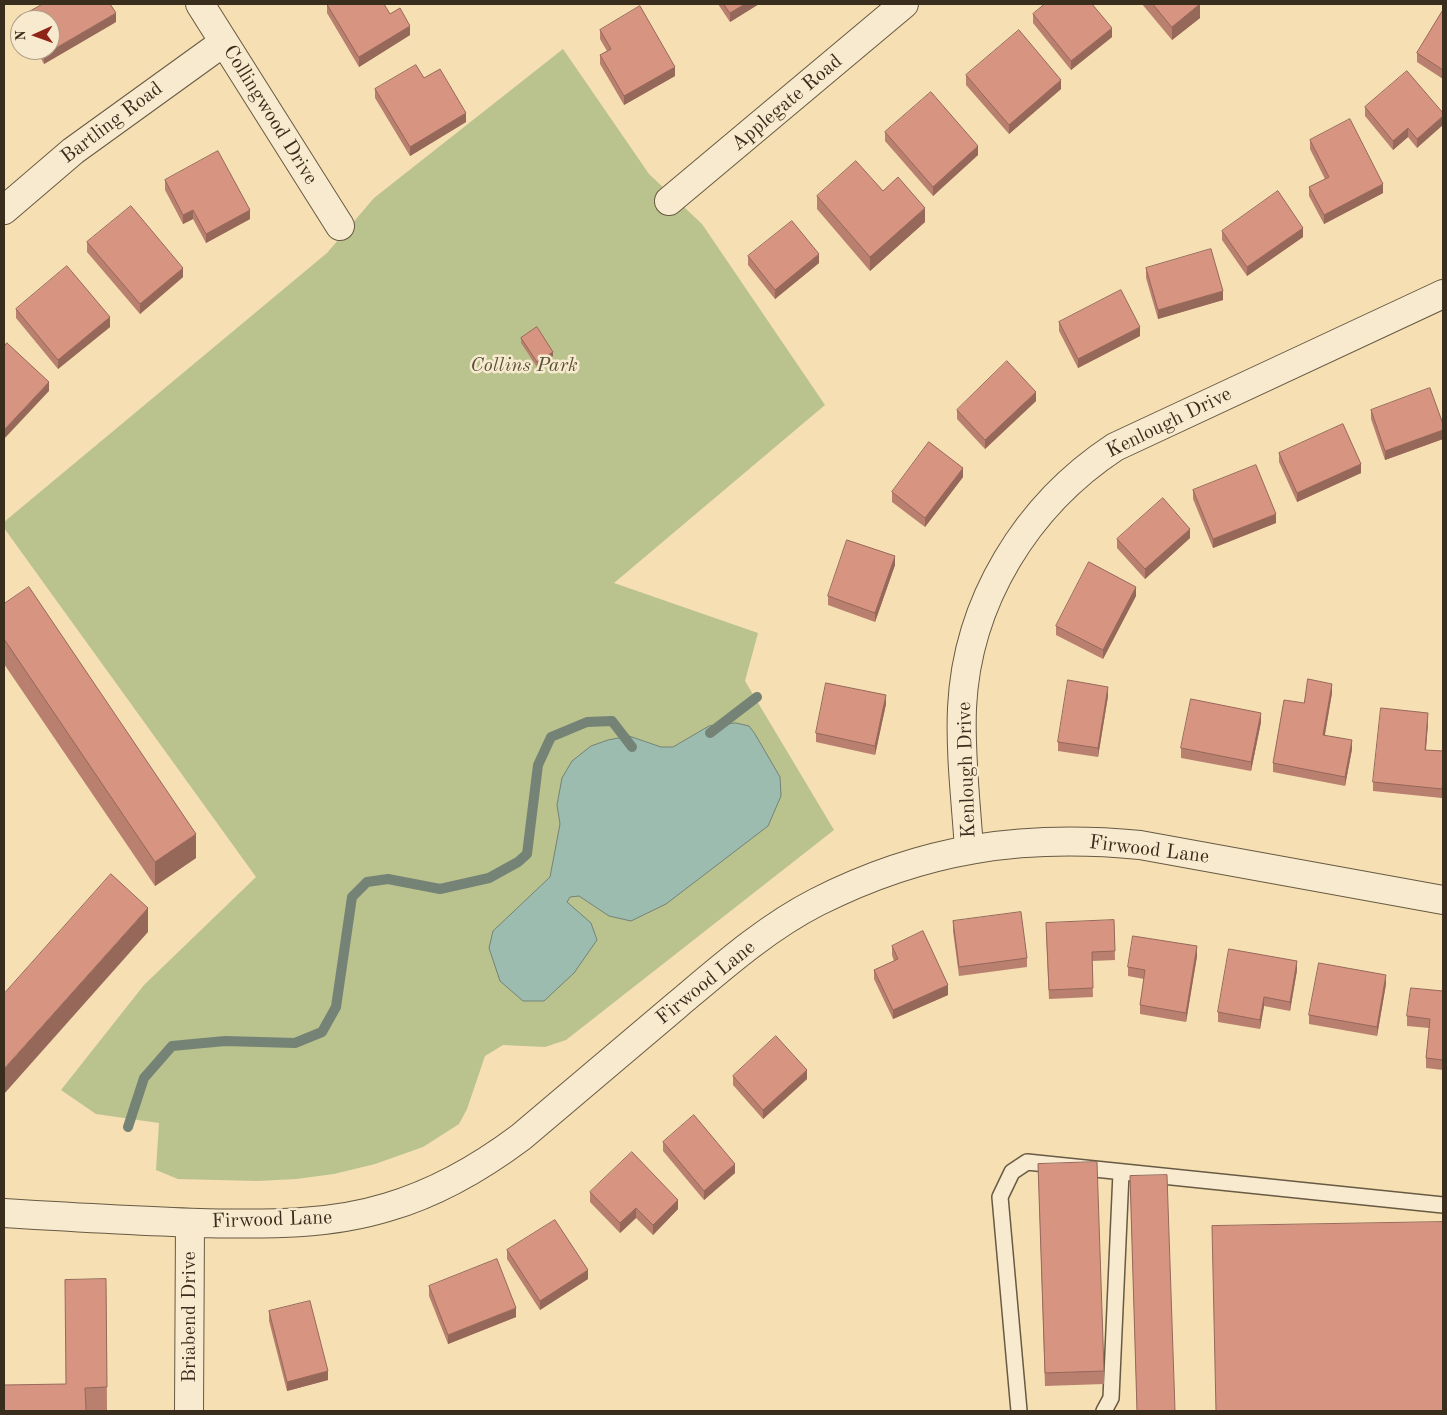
<!DOCTYPE html>
<style>
body{margin:0}
#map{position:relative;width:1447px;height:1415px;overflow:hidden;background:#f5dfb3;font-family:"Old Standard TT",serif}
canvas{display:block}
.frame{position:absolute;inset:0;border:5px solid #392d1e;pointer-events:none}
.north{position:absolute;left:10px;top:10px;width:50px;height:50px;box-sizing:border-box;background:#f8eace;border:1px solid #ac9e88;border-radius:50%;rotate:268deg;font-size:14px;font-weight:700;line-height:20px;text-align:center;color:#392d1e}
.north::after{content:'';display:block;margin:auto;width:18px;height:22px;background:#8f2418;clip-path:polygon(50% 0,100% 100%,50% 72%,0 100%)}
</style>
<div id="map">
<canvas width="1447" height="1415"></canvas>
<div class="frame"></div>
<div class="north">N</div>
</div>
<script>
const context = document.querySelector('canvas').getContext('2d');
context.lineJoin = 'round';
function fill(path, color) {
  context.fillStyle = color;
  context.fill(path, 'evenodd');
}
function stroke(path, color, width, dash) {
  context.strokeStyle = color;
  context.lineWidth = width;
  context.lineCap = dash ? 'butt' : 'round';
  context.setLineDash(dash || []);
  context.stroke(path);
}
function label(font, color, halo, rows, align = 'center') {
  context.font = font + ' "Old Standard TT",serif';
  context.lineWidth = 5;
  context.setLineDash([]);
  context.textBaseline = 'middle';
  context.strokeStyle = halo;
  context.fillStyle = color;
  for (const [text, x, y, turn = 0] of rows) {
    context.save();
    context.translate(x, y);
    context.rotate((+turn || 0) * Math.PI / 180);
    context.textAlign = isNaN(turn) ? turn : align;
    if (halo) context.strokeText(text, 0, 0);
    context.fillText(text, 0, 0);
    context.restore();
  }
}
const green = new Path2D(`
 M 563,49 L 649,174 L 702,224 L 825,405 L 614,583 L 758,633 L 745,681 L 834,830 L 566,1040 L 545,1047 L 503,1045 L 485,1056 L 467,1109 L 459,1124 L 423,1147 L 375,1164 L 334,1174 L 296,1179 L 257,1181 L 178,1179 L 156,1170 L 159,1123 L 96,1114 L 61,1090 L 144,985 L 256,877 L 4,528 L 4,522 L 327,253 L 374,198 Z`);
const water = new Path2D(`
 M 736,723 L 749,726 L 755,734 L 780,777 L 781,796 L 768,826 L 666,904 L 631,921 L 609,916 L 579,896 L 570,897 L 567,902 L 591,923 L 597,940 L 574,973 L 544,1001 L 523,1001 L 500,981 L 489,948 L 493,931 L 550,877 L 560,824 L 557,805 L 562,778 L 572,761 L 591,746 L 608,740 L 629,736 L 661,747 L 673,747 L 709,726 Z`);
const stream = new Path2D(`
 M 710,733 L 757,697
 M 128,1127 L 144,1078 L 172,1046 L 225,1041 L 295,1043 L 322,1032 L 336,1007 L 352,897 L 367,882 L 388,879 L 440,889 L 489,878 L 518,862 L 527,854 L 538,765 L 551,737 L 587,722 L 612,721 L 632,747`);
const service = new Path2D(`
 M 1019,1411 L 1000,1197 L 1012,1172 L 1027,1162 L 1443,1205
 M 1104,1411 L 1111,1398 L 1121,1173`);
const minor = new Path2D(`
 M 200,4 L 340,226
 M 669,201 L 904,4
 M 4,210 L 73,151 L 224,42
 M 969,849 C 966,802 960,755 962,708 C 967,601 1027,505 1115,447 L 1443,294
 M 4,1213 C 69,1217 135,1221 200,1223 C 263,1224 327,1226 388,1207 C 436,1193 481,1167 521,1137 C 573,1093 625,1049 677,1005 C 721,968 766,928 817,902 C 924,848 1022,834 1140,845 L 1443,900
 M 189,1411 L 190,1223`);
const wall = new Path2D(`
 M 327,4 L 390,14 L 410,35 L 359,67 L 327,13 Z
 M 718,4 L 759,4 L 730,22 Z
 M 1142,4 L 1199,4 L 1200,18 L 1172,40 Z
 M 1443,10 L 1443,79 L 1417,62 L 1417,53 Z
 M 1033,14 L 1112,37 L 1071,70 L 1033,23 Z
 M 116,22 L 44,64 L 36,50 L 50,50 Z
 M 600,30 L 675,76 L 624,105 L 600,64 L 600,55 L 607,51 L 600,39 Z
 M 966,75 L 1061,89 L 1009,134 L 966,85 Z
 M 424,78 L 466,122 L 410,156 L 375,98 L 375,89 Z
 M 1365,107 L 1443,113 L 1417,148 L 1408,137 L 1393,150 L 1365,116 Z
 M 885,132 L 978,155 L 933,196 L 885,141 Z
 M 1310,140 L 1383,193 L 1324,224 L 1309,196 L 1309,187 L 1325,179 L 1310,149 Z
 M 165,180 L 250,219 L 206,243 L 193,219 L 183,224 L 165,190 Z
 M 883,191 L 925,222 L 870,271 L 817,209 L 817,196 Z
 M 1222,231 L 1303,237 L 1247,276 L 1222,240 Z
 M 87,242 L 183,277 L 140,314 L 87,252 Z
 M 748,256 L 819,263 L 775,299 L 748,265 Z
 M 1146,268 L 1223,300 L 1158,319 L 1146,278 Z
 M 16,309 L 110,327 L 58,369 L 16,318 Z
 M 1059,322 L 1140,336 L 1078,368 L 1059,331 Z
 M 521,338 L 553,356 L 537,367 L 521,343 Z
 M 1036,401 L 985,449 L 957,419 L 957,410 Z
 M 1371,410 L 1443,424 L 1443,439 L 1385,460 L 1371,419 Z
 M 1279,453 L 1361,473 L 1297,502 L 1279,462 Z
 M 963,477 L 925,527 L 892,502 L 892,492 Z
 M 1193,490 L 1276,523 L 1213,548 L 1193,499 Z
 M 1190,538 L 1145,579 L 1117,548 L 1117,539 Z
 M 895,565 L 875,622 L 828,605 L 828,596 Z
 M 1136,596 L 1103,659 L 1056,635 L 1056,626 Z
 M 4,604 L 196,858 L 155,886 L 4,664 Z
 M 1332,693 L 1325,735 L 1352,749 L 1345,786 L 1273,772 L 1273,763 L 1304,703 Z
 M 1108,696 L 1098,757 L 1058,751 L 1058,742 Z
 M 886,704 L 875,755 L 816,742 L 816,733 Z
 M 1261,722 L 1251,771 L 1181,758 L 1181,748 Z
 M 1428,723 L 1426,750 L 1443,751 L 1443,789 L 1442,798 L 1373,791 L 1373,782 Z
 M 1114,920 L 1115,960 L 1092,961 L 1093,997 L 1049,999 L 1046,932 Z
 M 953,921 L 1027,958 L 1027,967 L 959,976 L 953,931 Z
 M 892,946 L 948,995 L 893,1019 L 874,979 L 874,970 L 894,961 L 892,955 Z
 M 1197,956 L 1186,1022 L 1140,1014 L 1140,1005 L 1144,979 L 1128,976 L 1128,967 Z
 M 1297,970 L 1290,1011 L 1264,1006 L 1260,1029 L 1218,1022 L 1218,1012 Z
 M 1386,984 L 1377,1036 L 1309,1024 L 1309,1015 Z
 M 1443,991 L 1443,1070 L 1426,1068 L 1426,1058 L 1429,1028 L 1407,1026 L 1407,1016 Z
 M 733,1076 L 807,1079 L 763,1119 L 733,1085 Z
 M 663,1142 L 735,1173 L 704,1200 L 663,1151 Z
 M 1038,1164 L 1104,1371 L 1104,1384 L 1045,1386 Z
 M 1130,1176 L 1175,1411 L 1137,1411 Z
 M 590,1192 L 678,1209 L 653,1235 L 636,1218 L 620,1233 L 590,1202 Z
 M 507,1250 L 588,1279 L 540,1310 L 507,1259 Z
 M 106,1279 L 107,1411 L 4,1411 L 66,1384 Z
 M 429,1286 L 516,1317 L 448,1344 L 429,1296 Z
 M 269,1311 L 328,1380 L 287,1391 L 269,1321 Z`);
const shadedWall = new Path2D(`
 M 745,4 L 759,4 L 730,22 L 730,13 Z
 M 1200,4 L 1200,18 L 1172,40 L 1172,27 Z
 M 116,13 L 116,22 L 44,64 L 44,55 Z
 M 410,26 L 410,35 L 359,67 L 359,57 Z
 M 1112,28 L 1112,37 L 1071,70 L 1071,61 Z
 M 675,67 L 675,76 L 624,105 L 624,96 Z
 M 1061,80 L 1061,89 L 1009,134 L 1009,125 Z
 M 466,113 L 466,122 L 410,156 L 410,147 Z
 M 1443,116 L 1443,125 L 1417,148 L 1417,139 Z
 M 1408,128 L 1408,137 L 1393,150 L 1393,141 Z
 M 978,146 L 978,155 L 933,196 L 933,187 Z
 M 1383,184 L 1383,193 L 1324,224 L 1324,215 Z
 M 925,208 L 925,222 L 870,271 L 870,257 Z
 M 193,210 L 193,219 L 183,224 L 183,215 Z
 M 250,210 L 250,219 L 206,243 L 206,234 Z
 M 1303,228 L 1303,237 L 1247,276 L 1247,267 Z
 M 819,254 L 819,263 L 775,299 L 775,290 Z
 M 183,268 L 183,277 L 140,314 L 140,304 Z
 M 1223,291 L 1223,300 L 1158,319 L 1158,310 Z
 M 110,317 L 110,327 L 58,369 L 58,360 Z
 M 1140,327 L 1140,336 L 1078,368 L 1078,359 Z
 M 553,352 L 553,356 L 537,367 L 537,362 Z
 M 49,382 L 49,391 L 4,439 L 4,430 Z
 M 1036,392 L 1036,401 L 985,449 L 985,440 Z
 M 1443,430 L 1443,439 L 1385,460 L 1385,451 Z
 M 1361,464 L 1361,473 L 1297,502 L 1297,493 Z
 M 963,468 L 963,477 L 925,527 L 925,518 Z
 M 1276,514 L 1276,523 L 1213,548 L 1213,539 Z
 M 1190,529 L 1190,538 L 1145,579 L 1145,569 Z
 M 895,556 L 895,565 L 875,622 L 875,613 Z
 M 1136,587 L 1136,596 L 1103,659 L 1103,650 Z
 M 1332,684 L 1332,693 L 1323,744 L 1323,735 Z
 M 1108,687 L 1108,696 L 1098,757 L 1098,748 Z
 M 886,695 L 886,704 L 875,755 L 875,746 Z
 M 1261,713 L 1261,722 L 1251,771 L 1251,762 Z
 M 1428,713 L 1428,723 L 1425,759 L 1425,750 Z
 M 1352,740 L 1352,749 L 1345,786 L 1345,777 Z
 M 196,834 L 196,858 L 155,886 L 155,862 Z
 M 148,908 L 148,932 L 4,1094 L 4,1069 Z
 M 1197,946 L 1197,956 L 1186,1022 L 1186,1013 Z
 M 1297,961 L 1297,970 L 1290,1011 L 1290,1002 Z
 M 1386,975 L 1386,984 L 1377,1036 L 1377,1027 Z
 M 948,985 L 948,995 L 893,1019 L 893,1010 Z
 M 1264,997 L 1264,1006 L 1260,1029 L 1260,1020 Z
 M 807,1070 L 807,1079 L 763,1119 L 763,1110 Z
 M 735,1164 L 735,1173 L 704,1200 L 704,1191 Z
 M 678,1200 L 678,1209 L 653,1235 L 653,1225 Z
 M 636,1208 L 636,1218 L 620,1233 L 620,1223 Z
 M 588,1270 L 588,1279 L 540,1310 L 540,1301 Z
 M 516,1308 L 516,1317 L 448,1344 L 448,1335 Z
 M 328,1371 L 328,1380 L 287,1391 L 287,1382 Z`);
const building = new Path2D(`
 M 43,4 L 110,4 L 116,13 L 44,55 L 41,50 L 50,50 L 50,20 L 24,20 L 22,16 Z
 M 327,4 L 384,4 L 390,14 L 400,8 L 410,26 L 359,57 Z
 M 724,4 L 745,4 L 730,13 Z
 M 1045,4 L 1092,4 L 1112,28 L 1071,61 L 1033,14 Z
 M 1153,4 L 1200,4 L 1172,27 Z
 M 640,6 L 675,67 L 624,96 L 600,55 L 611,49 L 600,30 Z
 M 1443,10 L 1443,70 L 1417,53 Z
 M 1019,30 L 1061,80 L 1009,125 L 966,75 Z
 M 416,65 L 424,78 L 440,69 L 466,113 L 410,147 L 375,89 Z
 M 1407,71 L 1443,113 L 1443,116 L 1417,139 L 1408,128 L 1393,141 L 1365,107 Z
 M 931,92 L 978,146 L 933,187 L 885,132 Z
 M 1350,119 L 1383,184 L 1324,215 L 1309,187 L 1329,177 L 1310,140 Z
 M 218,151 L 250,210 L 206,234 L 193,210 L 183,215 L 165,180 Z
 M 856,161 L 883,191 L 898,177 L 925,208 L 870,257 L 817,196 Z
 M 1278,191 L 1303,228 L 1247,267 L 1222,231 Z
 M 131,206 L 183,268 L 140,304 L 87,242 Z
 M 792,221 L 819,254 L 775,290 L 748,256 Z
 M 1211,249 L 1223,291 L 1158,310 L 1146,268 Z
 M 67,266 L 110,317 L 58,360 L 16,309 Z
 M 1121,290 L 1140,327 L 1078,359 L 1059,322 Z
 M 537,327 L 553,352 L 537,362 L 521,338 Z
 M 7,343 L 49,382 L 4,430 L 4,347 Z
 M 1007,361 L 1036,392 L 985,440 L 957,410 Z
 M 1430,388 L 1443,424 L 1443,430 L 1385,451 L 1371,410 Z
 M 1343,424 L 1361,464 L 1297,493 L 1279,453 Z
 M 929,442 L 963,468 L 925,518 L 892,492 Z
 M 1256,465 L 1276,514 L 1213,539 L 1193,490 Z
 M 1163,498 L 1190,529 L 1145,569 L 1117,539 Z
 M 847,540 L 895,556 L 875,613 L 828,596 Z
 M 1089,562 L 1136,587 L 1103,650 L 1056,626 Z
 M 29,587 L 196,834 L 155,862 L 4,639 L 4,604 Z
 M 1308,679 L 1332,684 L 1323,735 L 1352,740 L 1345,777 L 1273,763 L 1284,700 L 1304,703 Z
 M 1068,680 L 1108,687 L 1098,748 L 1058,742 Z
 M 826,683 L 886,695 L 875,746 L 816,733 Z
 M 1191,699 L 1261,713 L 1251,762 L 1181,748 Z
 M 1381,708 L 1428,713 L 1425,750 L 1443,751 L 1443,780 L 1442,789 L 1373,782 Z
 M 111,874 L 148,908 L 4,1069 L 4,994 Z
 M 1021,912 L 1027,958 L 959,967 L 953,921 Z
 M 1114,920 L 1115,951 L 1092,952 L 1093,988 L 1049,990 L 1046,923 Z
 M 923,931 L 948,985 L 893,1010 L 874,970 L 898,959 L 892,946 Z
 M 1133,936 L 1197,946 L 1186,1013 L 1140,1005 L 1145,970 L 1128,967 Z
 M 1229,949 L 1297,961 L 1290,1002 L 1264,997 L 1260,1020 L 1218,1012 Z
 M 1319,963 L 1386,975 L 1377,1027 L 1309,1015 Z
 M 1411,988 L 1443,991 L 1443,1060 L 1426,1058 L 1430,1019 L 1407,1016 Z
 M 776,1036 L 807,1070 L 763,1110 L 733,1076 Z
 M 694,1115 L 735,1164 L 704,1191 L 663,1142 Z
 M 632,1152 L 678,1200 L 653,1225 L 636,1208 L 620,1223 L 590,1192 Z
 M 1097,1162 L 1104,1371 L 1045,1373 L 1038,1164 Z
 M 1167,1175 L 1175,1411 L 1137,1411 L 1130,1176 Z
 M 555,1220 L 588,1270 L 540,1301 L 507,1250 Z
 M 1443,1222 L 1443,1411 L 1216,1411 L 1212,1226 Z
 M 497,1259 L 516,1308 L 448,1335 L 429,1286 Z
 M 106,1279 L 107,1387 L 85,1388 L 86,1411 L 4,1411 L 4,1385 L 66,1384 L 65,1280 Z
 M 310,1301 L 328,1371 L 287,1382 L 269,1311 Z`);
const streetNames = [
 ["Applegate Road",787,103,-40],
 ["Collingwood Drive",270,115,58],
 ["Bartling Road",112,123,-37],
 ["Kenlough Drive",1169,423,-26],
 ["Kenlough Drive",967,770,-92],
 ["Firwood Lane",1149,850,7],
 ["Firwood Lane",706,983,-39],
 ["Firwood Lane",272,1220,-2],
 ["Briabend Drive",190,1317,-90]
];
const parkNames = [
 ["Collins Park",524,366]
];
fill(green, '#bac28e');
fill(water, '#9cbcb0');
stroke(water, '#748376', 1);
stroke(stream, '#748376', 10);
stroke(service, '#685a43', 18);
stroke(minor, '#685a43', 30);
stroke(service, '#f8eace', 15);
stroke(minor, '#f8eace', 28);
fill(wall, '#b97f6f');
fill(shadedWall, '#96685a');
fill(building, '#d79481');
stroke(building, '#96685a', 1);
label('20px', '#392d1e', '#f8eace', streetNames);
label('italic 20px', '#59523a', '#f8eace', parkNames);
</script>
